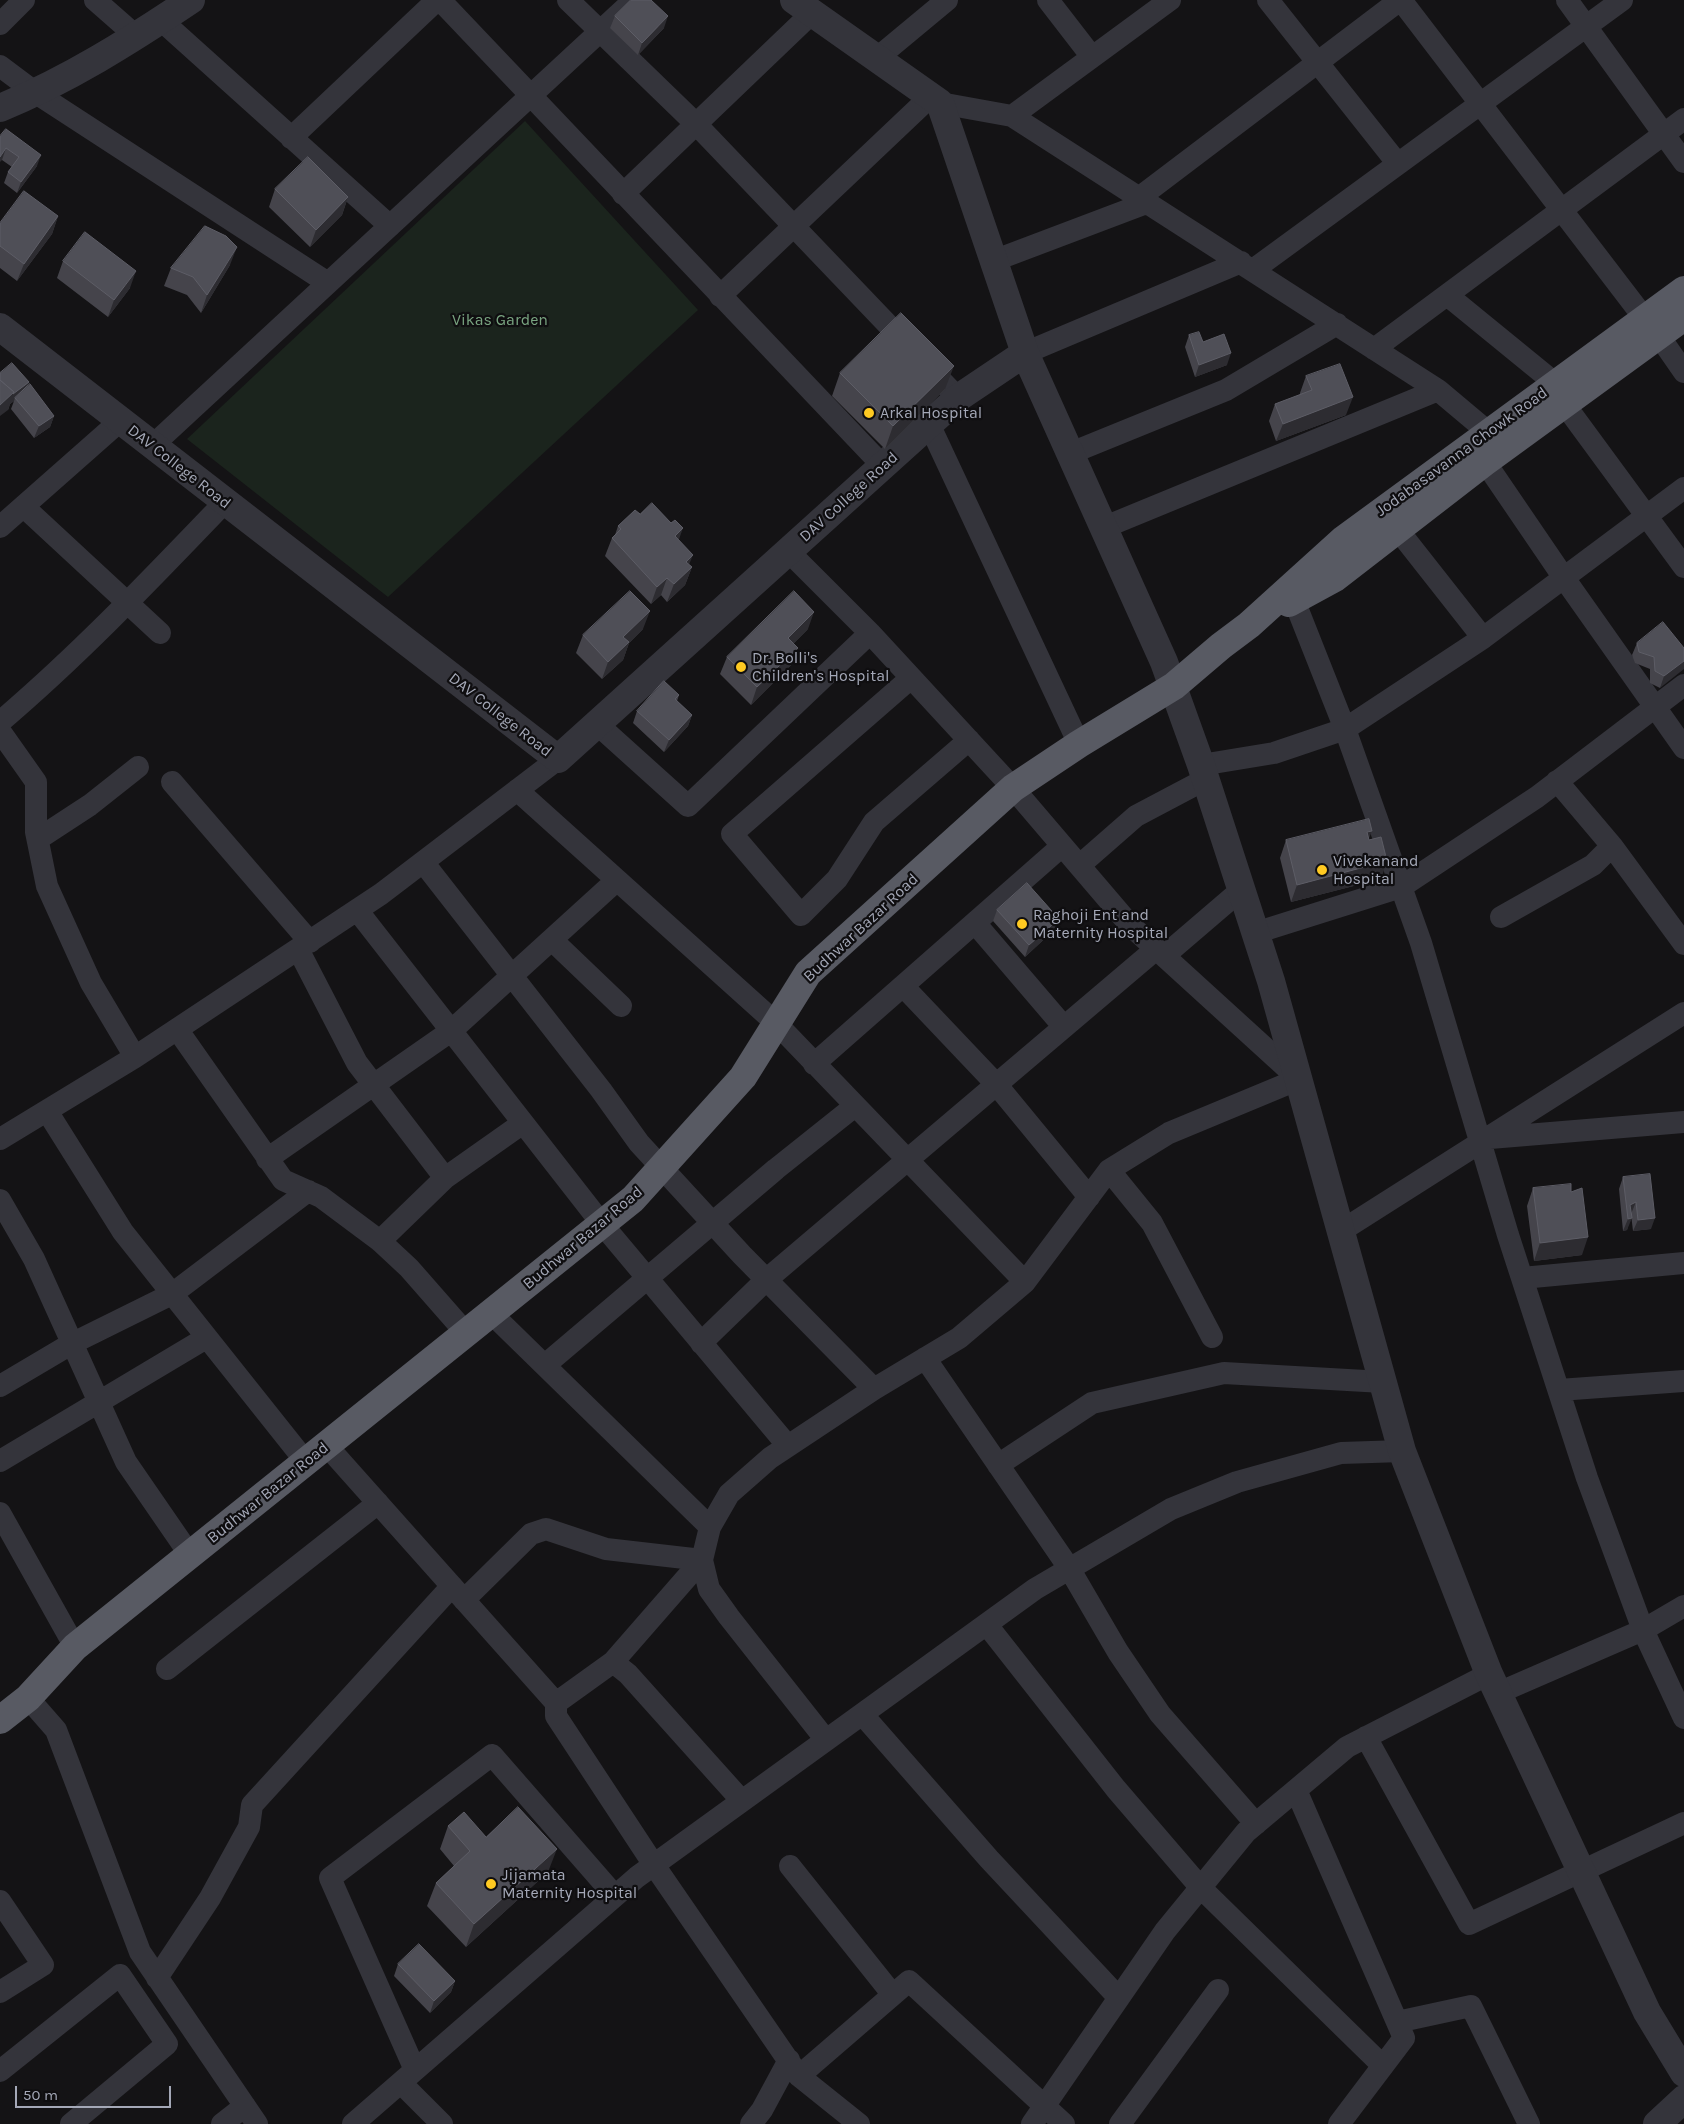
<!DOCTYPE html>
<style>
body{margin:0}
#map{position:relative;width:1684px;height:2124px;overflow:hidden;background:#141315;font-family:Karla,sans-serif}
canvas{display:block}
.scale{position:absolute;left:15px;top:2086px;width:156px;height:22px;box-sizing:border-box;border:2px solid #a4a8b7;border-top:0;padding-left:6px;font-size:15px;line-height:18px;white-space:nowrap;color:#a4a8b7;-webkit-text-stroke:4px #0f0e10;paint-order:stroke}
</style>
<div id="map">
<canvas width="1684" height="2124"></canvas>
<div class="scale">50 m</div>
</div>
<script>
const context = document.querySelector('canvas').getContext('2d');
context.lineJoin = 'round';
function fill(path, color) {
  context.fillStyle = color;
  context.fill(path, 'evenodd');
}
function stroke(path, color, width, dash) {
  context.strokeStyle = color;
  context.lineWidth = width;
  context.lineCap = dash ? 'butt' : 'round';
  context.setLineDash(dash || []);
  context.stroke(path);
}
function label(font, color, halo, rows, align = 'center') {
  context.font = font + ' Karla,sans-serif';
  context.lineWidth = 4.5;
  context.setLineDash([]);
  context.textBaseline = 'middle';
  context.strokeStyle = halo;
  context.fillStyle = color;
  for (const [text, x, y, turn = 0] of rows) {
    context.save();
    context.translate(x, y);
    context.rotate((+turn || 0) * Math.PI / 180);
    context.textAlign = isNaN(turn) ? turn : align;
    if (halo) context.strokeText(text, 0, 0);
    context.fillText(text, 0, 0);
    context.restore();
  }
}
const green = new Path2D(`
 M 525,121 L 698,310 L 388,597 L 187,439 Z`);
const minor = new Path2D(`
 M 95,0 L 136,36
 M 440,0 L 883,466
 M 568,0 L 696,124 L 958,398
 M 1048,0 L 1092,57
 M 1268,0 L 1398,164
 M 1401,0 L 1645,319
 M 1567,0 L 1684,162
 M 161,20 L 390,226
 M 0,24 L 24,0
 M 876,59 L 947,0
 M 0,66 L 36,93 L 328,283
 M 940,103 L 1012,116 L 1438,390 L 1488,432
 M 1012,116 L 1170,0
 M 291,138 L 437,0
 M 623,194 L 812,13
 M 1140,197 L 1400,0
 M 993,261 L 1149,202
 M 1253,270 L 1622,0
 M 1447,295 L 1556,384
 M 720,296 L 930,97
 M 1659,336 L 1684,372
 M 1374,349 L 1684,119
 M 1025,353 L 1241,262
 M 1565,405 L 1684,567
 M 929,424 L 1079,744
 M 152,446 L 634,0
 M 1071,453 L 1226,390 L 1337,324
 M 1485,462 L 1564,578 L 1684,748
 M 24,507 L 160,633
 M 0,527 L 120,421
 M 1105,527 L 1438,390
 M 1398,530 L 1483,638
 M 788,551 L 870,633 L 1013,788 L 1130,925 L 1299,1079 L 1169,1133 L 1109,1170 L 1025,1282 L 959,1338 L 874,1389 L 770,1458 L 729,1494 L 710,1527 L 702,1560 L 709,1589 L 729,1617 L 826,1740
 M 1294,600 L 1345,729 L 1421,943 L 1508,1235 L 1587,1478 L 1643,1630 L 1684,1718
 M 911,678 L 732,834 L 801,915 L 837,879 L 874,822 L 969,740
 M 0,722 C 80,654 152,578 225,502
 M 597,724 L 688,806 L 870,633
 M 0,731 L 36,782 L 36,832 L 47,886 L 91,983 L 135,1057
 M 1201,765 L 1274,753 L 1345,729 L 1483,638 L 1684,488
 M 1557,781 L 1612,846 L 1684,944
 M 172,782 L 310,942
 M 517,790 L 777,1024 L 1025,1282
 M 38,839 L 90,805 L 138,767
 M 423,862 L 601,1090 L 639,1143 L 742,1255 L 874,1389
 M 1080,865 L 1136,816 L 1206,779
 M 357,910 L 602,1224 L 788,1446
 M 1501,917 L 1593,865 L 1612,846
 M 975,923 L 1064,1027
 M 1255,933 L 1401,887 L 1537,797 L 1684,685
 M 552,940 L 621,1006
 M 298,949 L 357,1063 L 445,1178
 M 1164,956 L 1241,890
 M 903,986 L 996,1084 L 1089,1197
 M 177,1029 L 283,1180 L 321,1197 L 380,1241 L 409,1268 L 466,1333
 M 814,1064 L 1062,846
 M 47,1111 L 123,1232 L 306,1462
 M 1490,1138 L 1684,1122
 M 0,1139 L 135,1057 L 381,894 L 558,759
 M 267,1159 L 451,1031 L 617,880
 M 1109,1170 L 1152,1223 L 1212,1337
 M 0,1200 L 34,1259 L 126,1462 L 190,1555
 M 1341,1231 L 1684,1013
 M 380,1241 L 445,1178 L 523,1123
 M 1522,1278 L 1684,1263
 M 492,1314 L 710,1527
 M 701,1343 L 766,1280 L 1156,949
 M 925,1358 L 1069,1568 L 1118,1652 L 1160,1714 L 1256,1824
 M 545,1365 L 776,1169 L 855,1106
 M 0,1386 L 71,1344 L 172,1294 L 308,1191
 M 1559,1390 L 1684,1381
 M 327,1446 L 556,1703 L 556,1716 L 654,1865 L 799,2076 L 909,1981 L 1064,2124
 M 0,1461 L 206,1338
 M 998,1465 L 1092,1403 L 1224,1373 L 1383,1382
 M 0,1513 L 75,1647
 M 464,1600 L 531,1534 L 546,1529 L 606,1549 L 702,1560 L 613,1662
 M 987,1625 L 1116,1789 L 1201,1888 L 1383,2066
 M 167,1669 L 378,1503
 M 1498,1693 L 1643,1630 L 1684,1606
 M 28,1698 L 56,1730 L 140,1952 L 257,2124
 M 556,1703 L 613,1662 L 628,1674 L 742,1801
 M 862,1714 L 989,1859 L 1119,1998
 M 1366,1737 L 1469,1924 L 1684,1823
 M 1296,1790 L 1404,2038 L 1339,2124
 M 790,1866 L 893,1995
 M 0,1901 L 43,1965 L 0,1992
 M 157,1978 L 210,1898 L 249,1827 L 252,1805 L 452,1586
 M 1397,2022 L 1471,2006 L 1529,2124
 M 415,2070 L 330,1878 L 492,1755 L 615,1896
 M 0,2071 L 120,1975 L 167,2044 L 71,2124
 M 799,2076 L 859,2124
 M 401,2083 L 442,2124
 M 222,2124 L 245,2106
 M 353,2124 L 637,1877 L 1035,1589 L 1171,1509 L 1237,1482 L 1341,1453 L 1402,1451
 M 751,2124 L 762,2110 L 789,2060
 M 1032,2124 L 1165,1931 L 1246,1832 L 1347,1747 L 1489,1674
 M 1120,2124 L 1218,1990`);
const tertiary = new Path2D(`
 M 794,0 L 940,103 L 1025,353 L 1164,662 L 1201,765 L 1271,981 L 1402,1451 L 1489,1674 L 1647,2012 L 1684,2073
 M 0,108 C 68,80 130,41 191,0
 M 0,327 L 558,759 L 958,398 L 1025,353
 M 1657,2124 L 1684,2099`);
const trunk = new Path2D(`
 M 1289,603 L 1335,578 L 1485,462 L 1684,317
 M 0,1720 L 28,1698 L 75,1647 L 633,1199 L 743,1077 L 808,973 L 1013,788 L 1079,744 L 1174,686 L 1221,646 L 1249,625 L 1344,539 L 1684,290`);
const wall = new Path2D(`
 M 615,16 L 664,28 L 638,55 L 610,28 Z
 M 0,136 L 37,166 L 17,193 L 4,183 L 8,172 L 12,167 L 2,160 Z
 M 275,189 L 348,197 L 342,215 L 310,247 L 269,207 Z
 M 58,216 L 52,234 L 17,281 L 0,268 L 0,223 Z
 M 63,261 L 130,288 L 108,317 L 57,278 Z
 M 230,265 L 201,313 L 187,295 L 164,286 L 171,268 Z
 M 1189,335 L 1203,342 L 1227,365 L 1195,377 L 1185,347 Z
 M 0,373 L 29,382 L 27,387 L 54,416 L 50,427 L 34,438 L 11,409 L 14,401 L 10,404 L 8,410 Z
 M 840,373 L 945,389 L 885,449 L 832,396 Z
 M 1306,376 L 1346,415 L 1276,441 L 1269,421 L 1275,404 L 1300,395 L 1300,393 Z
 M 640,514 L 679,540 L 689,565 L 692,567 L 685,585 L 667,602 L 661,595 L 651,604 L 605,556 L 612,538 L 615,535 L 618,526 Z
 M 643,629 L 629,643 L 623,660 L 602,679 L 576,653 L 583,635 Z
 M 808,629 L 794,643 L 791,665 L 751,705 L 720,674 L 727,657 Z
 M 1637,643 L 1684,648 L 1660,688 L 1650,683 L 1650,669 L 1635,663 L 1632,655 Z
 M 679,695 L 677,701 L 692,715 L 688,726 L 664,752 L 633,723 L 637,711 Z
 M 1286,840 L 1381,879 L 1291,902 L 1280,858 Z
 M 997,910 L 1059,919 L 1054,930 L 1025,957 L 993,921 Z
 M 1623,1177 L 1651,1229 L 1633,1231 L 1631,1214 L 1627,1230 L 1623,1231 L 1619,1189 Z
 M 1533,1188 L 1571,1192 L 1582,1255 L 1534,1261 L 1527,1206 Z
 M 448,1826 L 486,1837 L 548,1872 L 466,1947 L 427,1906 L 436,1883 L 454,1866 L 440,1849 Z
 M 398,1964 L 455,1981 L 451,1992 L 430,2013 L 394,1976 Z`);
const shadedWall = new Path2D(`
 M 668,16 L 664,28 L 638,55 L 642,43 Z
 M 6,148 L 2,160 L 0,162 L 0,157 Z
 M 41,155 L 37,166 L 17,193 L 21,182 Z
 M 348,197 L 342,215 L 310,247 L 316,230 Z
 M 58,216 L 52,234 L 17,281 L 24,264 Z
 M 237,247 L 230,265 L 201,313 L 207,295 Z
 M 136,271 L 130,288 L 108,317 L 114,300 Z
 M 1231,353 L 1227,365 L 1195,377 L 1199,365 Z
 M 954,366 L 945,389 L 885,449 L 893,426 Z
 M 29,382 L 25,393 L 15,398 L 14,401 L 10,404 L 8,410 L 0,416 L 0,404 L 14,392 Z
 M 1353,397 L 1346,415 L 1276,441 L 1283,424 Z
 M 54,416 L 50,427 L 34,438 L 39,426 Z
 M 683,528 L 677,545 L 675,536 Z
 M 693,555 L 686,572 L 692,567 L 685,585 L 667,602 L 674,584 L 686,562 Z
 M 667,578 L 661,595 L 651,604 L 657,587 Z
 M 650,611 L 643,629 L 629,643 L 623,660 L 602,679 L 608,662 L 623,637 Z
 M 814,612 L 808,629 L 782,655 L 788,638 Z
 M 798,648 L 791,665 L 751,705 L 757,687 Z
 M 1684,661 L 1684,669 L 1660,688 L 1664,676 Z
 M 692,715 L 688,726 L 664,752 L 669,740 Z
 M 1372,831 L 1365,848 L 1367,832 Z
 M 1387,861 L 1381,879 L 1291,902 L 1297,885 Z
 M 1059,919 L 1054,930 L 1025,957 L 1029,945 Z
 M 1636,1202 L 1631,1214 L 1630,1205 Z
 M 1632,1218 L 1627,1230 L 1623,1231 L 1628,1219 Z
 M 1655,1218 L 1651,1229 L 1633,1231 L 1638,1220 Z
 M 1588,1237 L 1582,1255 L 1534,1261 L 1540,1243 Z
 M 557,1849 L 548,1872 L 466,1947 L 474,1924 Z
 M 455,1981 L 451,1992 L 430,2013 L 434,2001 Z`);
const building = new Path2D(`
 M 631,0 L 651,0 L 668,16 L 642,43 L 615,16 Z
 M 6,129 L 41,155 L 21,182 L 8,172 L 19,157 L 6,148 L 0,157 L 0,136 Z
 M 308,157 L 348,197 L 316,230 L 275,189 Z
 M 24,191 L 58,216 L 24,264 L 0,246 L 0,223 Z
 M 205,226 L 226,236 L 237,247 L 207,295 L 193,277 L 171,268 Z
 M 85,232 L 136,271 L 114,300 L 63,261 Z
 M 901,313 L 954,366 L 893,426 L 840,373 Z
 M 1199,332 L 1203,342 L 1224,334 L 1231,353 L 1199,365 L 1189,335 Z
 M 12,363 L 29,382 L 13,394 L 14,392 L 0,380 L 0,373 Z
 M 1340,364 L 1353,397 L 1283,424 L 1275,404 L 1312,390 L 1306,376 Z
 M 0,380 L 14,392 L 0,405 Z
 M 30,384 L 54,416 L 39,426 L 15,398 Z
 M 652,503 L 671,523 L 675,520 L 683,528 L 675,536 L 693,555 L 686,562 L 692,567 L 674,584 L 667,578 L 657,587 L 612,538 L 621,529 L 618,526 L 635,510 L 640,514 Z
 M 630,591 L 650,611 L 623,637 L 629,642 L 608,662 L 583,635 Z
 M 794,591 L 814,612 L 788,638 L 798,648 L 757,687 L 727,657 Z
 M 1663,622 L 1684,648 L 1684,661 L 1664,676 L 1655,671 L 1654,657 L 1639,652 L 1637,643 Z
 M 664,681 L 679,695 L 675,699 L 692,715 L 669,740 L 637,711 Z
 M 1369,819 L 1372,831 L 1367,832 L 1369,840 L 1381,837 L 1387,861 L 1297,885 L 1286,840 Z
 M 1027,883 L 1059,919 L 1029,945 L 997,910 Z
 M 1650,1174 L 1655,1218 L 1638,1220 L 1636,1202 L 1630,1205 L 1632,1218 L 1628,1219 L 1623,1177 Z
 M 1571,1184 L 1571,1192 L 1582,1188 L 1588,1237 L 1540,1243 L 1533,1188 Z
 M 518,1807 L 557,1849 L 474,1924 L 436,1883 L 470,1851 L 448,1826 L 464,1812 L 486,1837 Z
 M 419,1944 L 455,1981 L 434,2001 L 398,1964 Z`);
const markers = [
 [869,413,6,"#ffca22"],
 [741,667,6,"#ffca22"],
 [1322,870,6,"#ffca22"],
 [1022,924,6,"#ffca22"],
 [491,1884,6,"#ffca22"]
];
const parkNames = [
 ["Vikas Garden",500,320]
];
const poiNames = [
 ["Arkal Hospital",880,413],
 ["Dr. Bolli's",752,658],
 ["Children's Hospital",752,676],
 ["Vivekanand",1333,861],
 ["Hospital",1333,879],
 ["Raghoji Ent and",1033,915],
 ["Maternity Hospital",1033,933],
 ["Jijamata",502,1875],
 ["Maternity Hospital",502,1893]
];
const streetNames = [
 ["Jodabasavanna Chowk Road",1462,452,-36],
 ["DAV College Road",179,467,38],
 ["DAV College Road",849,497,-42],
 ["DAV College Road",500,715,38],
 ["Budhwar Bazar Road",861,928,-43],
 ["Budhwar Bazar Road",583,1238,-40],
 ["Budhwar Bazar Road",268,1493,-39]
];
fill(green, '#1b241d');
stroke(minor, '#34343b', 22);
stroke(tertiary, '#34343b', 28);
stroke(trunk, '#585a63', 28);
fill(wall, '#45444b');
fill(shadedWall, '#2d2c31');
fill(building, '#4f4f57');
stroke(building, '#5d5d66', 1);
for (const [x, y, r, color] of markers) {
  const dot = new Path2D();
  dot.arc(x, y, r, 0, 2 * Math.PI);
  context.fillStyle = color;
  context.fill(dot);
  stroke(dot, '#0f0e10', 2);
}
label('16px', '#79a480', '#0f0e10', parkNames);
label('16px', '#a4a8b7', '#0f0e10', poiNames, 'left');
label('16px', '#a4a8b7', '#0f0e10', streetNames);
</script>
